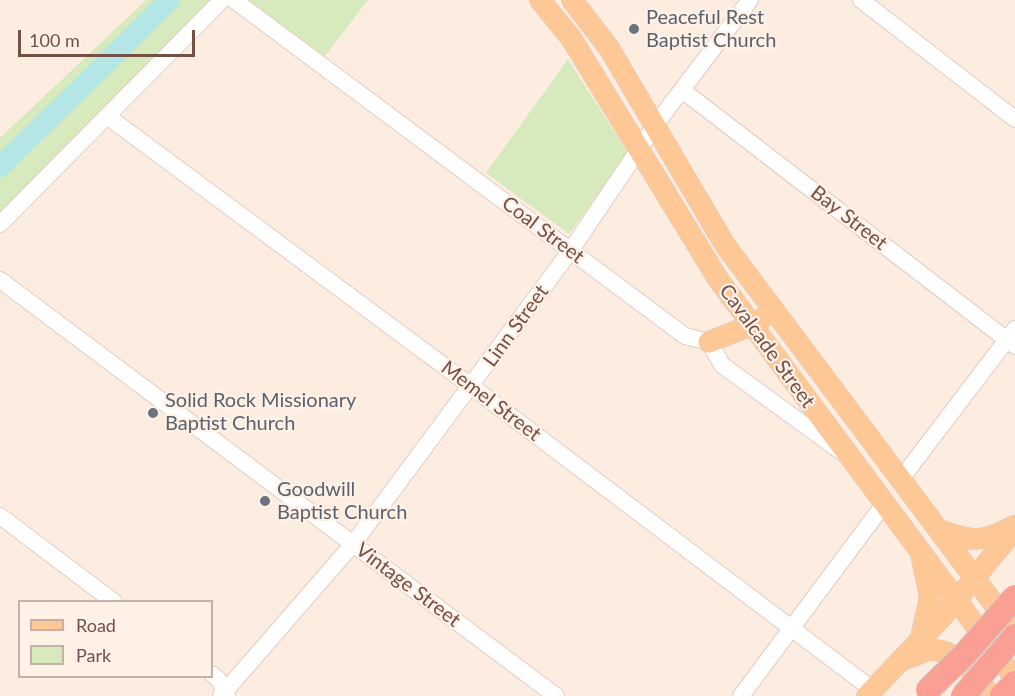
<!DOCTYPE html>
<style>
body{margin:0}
#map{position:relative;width:1015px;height:696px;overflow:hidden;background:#fdede0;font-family:Lato,sans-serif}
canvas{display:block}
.legend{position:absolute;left:18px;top:600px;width:195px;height:78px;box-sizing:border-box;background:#fff1e6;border:2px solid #c7b1a6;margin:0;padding:8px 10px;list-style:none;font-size:18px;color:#745047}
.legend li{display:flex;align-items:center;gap:12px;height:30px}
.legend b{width:30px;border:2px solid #c7b1a6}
.scale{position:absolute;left:18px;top:30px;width:177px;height:27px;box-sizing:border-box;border:3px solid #745047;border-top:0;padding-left:8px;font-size:18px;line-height:21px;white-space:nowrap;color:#745047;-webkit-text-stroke:4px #fff1e6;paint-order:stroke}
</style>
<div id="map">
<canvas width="1015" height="696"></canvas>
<ul class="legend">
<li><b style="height:8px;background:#fec796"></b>Road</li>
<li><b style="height:16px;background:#d7eabe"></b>Park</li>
</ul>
<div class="scale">100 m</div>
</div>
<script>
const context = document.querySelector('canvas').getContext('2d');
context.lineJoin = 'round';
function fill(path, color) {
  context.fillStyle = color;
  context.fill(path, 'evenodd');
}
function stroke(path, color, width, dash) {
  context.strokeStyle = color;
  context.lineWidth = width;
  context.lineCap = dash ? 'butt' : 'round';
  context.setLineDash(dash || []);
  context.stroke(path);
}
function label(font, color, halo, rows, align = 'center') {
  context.font = font + ' Lato,sans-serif';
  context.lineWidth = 4.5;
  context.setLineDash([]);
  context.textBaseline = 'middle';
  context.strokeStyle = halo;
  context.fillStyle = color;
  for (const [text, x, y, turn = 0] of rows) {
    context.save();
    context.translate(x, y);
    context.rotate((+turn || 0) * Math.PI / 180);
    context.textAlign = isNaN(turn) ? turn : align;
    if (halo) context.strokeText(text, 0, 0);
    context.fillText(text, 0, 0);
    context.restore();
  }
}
const green = new Path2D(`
 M 146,0 L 215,0 L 0,219 L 0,138 Z
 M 242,0 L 368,0 L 322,60 Z
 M 568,59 L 628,153 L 569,234 L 486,173 Z`);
const river = new Path2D(`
 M 0,167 L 170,0`);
const minor = new Path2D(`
 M 234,0 L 685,336 L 709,342 L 722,365 L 843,453
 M 861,0 L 1015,119
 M 682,90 L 1015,346
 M 107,116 L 471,386 L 873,690
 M 0,224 L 222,0
 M 0,280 L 556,696
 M 901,479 L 1015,329
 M 0,516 L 114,602
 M 212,674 L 219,680 L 227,696
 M 221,696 L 353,544 L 571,250 L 656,124 L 750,0
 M 741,696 L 884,504`);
const major = new Path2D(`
 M 540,0 L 571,38 L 718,279 L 1015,679
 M 572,0 L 609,48 L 725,245 L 1015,632
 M 709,342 L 752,325 L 763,318
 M 939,530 C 973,542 983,543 1014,526
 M 921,637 L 930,597 L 922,559
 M 906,659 C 914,656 925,650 933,650 C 960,650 976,677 990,696
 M 867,696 L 943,616 L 1015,529`);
const highway = new Path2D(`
 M 1002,696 L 1015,683`);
const highwayBridge = new Path2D(`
 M 928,690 L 965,654 L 1015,597
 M 963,696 L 1015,636`);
const markers = [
 [634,29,6,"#6b7280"],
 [153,413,6,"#6b7280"],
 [265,501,6,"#6b7280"]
];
const worshipNames = [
 ["Peaceful Rest",646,18],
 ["Baptist Church",646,41],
 ["Solid Rock Missionary",165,401],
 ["Baptist Church",165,424],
 ["Goodwill",277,490],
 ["Baptist Church",277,513]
];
const streetNames = [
 ["Bay Street",849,218,38],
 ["Coal Street",543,230,37],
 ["Linn Street",516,326,-54],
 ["Cavalcade Street",767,346,54],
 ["Memel Street",491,401,37],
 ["Vintage Street",408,585,37]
];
fill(green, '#d7eabe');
stroke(river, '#b4e6e6', 21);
stroke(minor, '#e3cabf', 18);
stroke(major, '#d8cecb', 22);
stroke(highway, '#d8cecb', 26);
stroke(minor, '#fff', 16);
stroke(major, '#fec796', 21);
stroke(highway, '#f99f94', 24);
stroke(highwayBridge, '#d8cecb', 26, []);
stroke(highwayBridge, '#f99f94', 24);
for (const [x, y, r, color] of markers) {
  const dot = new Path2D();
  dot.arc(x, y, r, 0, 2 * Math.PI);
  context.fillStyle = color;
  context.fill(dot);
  stroke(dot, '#fff1e6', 2);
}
label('20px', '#5b616d', '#fff1e6', worshipNames, 'left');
label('20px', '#745047', '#fff1e6', streetNames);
</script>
